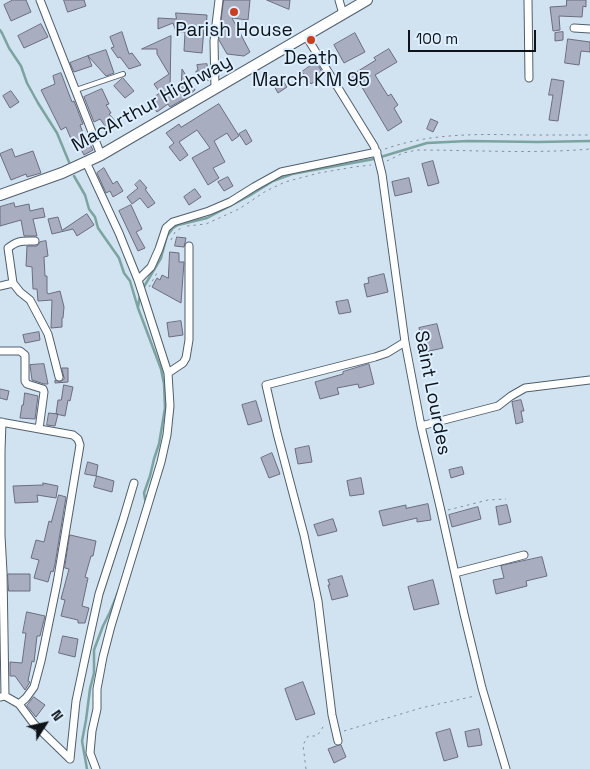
<!DOCTYPE html>
<style>
body{margin:0}
#map{position:relative;width:590px;height:769px;overflow:hidden;background:#d1e2f1;font-family:"Space Grotesk",sans-serif}
canvas{display:block}
.north{position:absolute;left:20px;top:699px;width:50px;height:50px;-webkit-text-stroke:4px #deefff;paint-order:stroke;rotate:55deg;font-size:14px;font-weight:700;line-height:20px;text-align:center;color:#0d1318}
.north::after{content:'';display:block;margin:auto;width:18px;height:22px;background:#0d1318;clip-path:polygon(50% 0,100% 100%,50% 72%,0 100%)}
.scale{position:absolute;left:408px;top:30px;width:128px;height:22px;box-sizing:border-box;border:2px solid #0d1318;border-top:0;padding-left:6px;font-size:15px;line-height:18px;white-space:nowrap;color:#0d1318;-webkit-text-stroke:4px #deefff;paint-order:stroke}
</style>
<div id="map">
<canvas width="590" height="769"></canvas>
<div class="north">N</div>
<div class="scale">100 m</div>
</div>
<script>
const context = document.querySelector('canvas').getContext('2d');
context.lineJoin = 'round';
function stroke(path, color, width, dash) {
  context.strokeStyle = color;
  context.lineWidth = width;
  context.lineCap = dash ? 'butt' : 'round';
  context.setLineDash(dash || []);
  context.stroke(path);
}
function fill(path, color) {
  context.fillStyle = color;
  context.fill(path, 'evenodd');
}
function label(font, color, halo, rows, align = 'center') {
  context.font = font + ' "Space Grotesk",sans-serif';
  context.lineWidth = 4;
  context.setLineDash([]);
  context.textBaseline = 'middle';
  context.strokeStyle = halo;
  context.fillStyle = color;
  for (const [text, x, y, turn = 0] of rows) {
    context.save();
    context.translate(x, y);
    context.rotate((+turn || 0) * Math.PI / 180);
    context.textAlign = isNaN(turn) ? turn : align;
    if (halo) context.strokeText(text, 0, 0);
    context.fillText(text, 0, 0);
    context.restore();
  }
}
const stream = new Path2D(`
 M 0,30 L 2,33 L 9,48 L 21,66 L 27,83 L 38,103 L 57,133 L 69,162
 M 74,176 L 85,195 L 89,209 L 95,217 L 98,228 L 119,258 L 124,273 L 130,281 L 138,308 L 161,369 L 164,384 L 165,408 L 159,444 L 154,459 L 150,476 L 144,493 L 146,505
 M 142,290 L 161,258 L 167,236 L 173,228 L 178,225 L 207,218 L 249,196 L 273,181 L 292,174 L 374,159 L 427,143 L 468,141 L 538,142 L 590,141
 M 138,307 L 140,295
 M 87,769 L 82,741 L 86,720 L 90,689 L 94,673 L 94,650 L 103,626 L 110,612 L 120,587`);
const building = new Path2D(`
 M 13,0 L 26,0 L 31,12 L 11,21 L 4,5 Z
 M 64,0 L 84,0 L 86,6 L 68,12 Z
 M 224,0 L 250,0 L 248,20 L 232,18 L 250,52 L 244,56 L 227,54 L 219,40 Z
 M 267,0 L 290,0 L 289,9 Z
 M 567,0 L 586,0 L 586,7 L 583,6 L 582,17 L 559,16 L 560,30 L 553,31 L 550,7 L 566,6 Z
 M 176,13 L 207,15 L 206,29 L 204,28 L 202,53 L 184,51 L 185,32 L 176,32 L 173,23 L 158,29 L 158,18 L 176,19 Z
 M 41,24 L 48,37 L 24,48 L 18,36 Z
 M 122,32 L 129,54 L 132,53 L 141,65 L 129,69 L 120,57 L 118,58 L 111,48 L 114,47 L 110,37 Z
 M 563,32 L 563,40 L 555,41 L 555,33 Z
 M 355,33 L 365,52 L 344,63 L 334,45 Z
 M 171,36 L 170,90 L 181,91 L 182,69 L 195,90 L 184,99 L 170,107 L 168,104 L 157,112 L 149,100 L 160,93 L 154,84 L 169,74 L 157,54 L 157,49 L 142,49 Z
 M 568,39 L 590,42 L 590,52 L 581,51 L 579,65 L 565,63 Z
 M 389,49 L 397,62 L 375,75 L 388,96 L 391,94 L 398,105 L 394,108 L 402,122 L 388,131 L 360,84 L 356,87 L 350,76 L 376,60 L 374,58 Z
 M 106,50 L 114,73 L 106,76 L 88,56 Z
 M 88,56 L 92,66 L 74,72 L 70,63 Z
 M 316,62 L 324,75 L 311,84 L 302,72 Z
 M 207,64 L 209,80 L 197,81 L 196,71 L 198,71 L 197,65 Z
 M 61,73 L 72,102 L 74,101 L 83,124 L 80,125 L 85,138 L 86,137 L 93,150 L 84,155 L 75,137 L 71,139 L 66,127 L 61,130 L 41,90 L 55,84 L 53,76 Z
 M 123,78 L 134,91 L 125,98 L 114,86 Z
 M 282,79 L 287,87 L 278,93 L 273,84 Z
 M 552,79 L 564,81 L 558,121 L 549,120 L 553,95 L 549,95 Z
 M 102,89 L 109,104 L 106,105 L 111,113 L 109,114 L 117,123 L 108,130 L 100,119 L 94,122 L 84,97 Z
 M 11,91 L 19,102 L 10,108 L 3,96 Z
 M 219,104 L 239,136 L 232,141 L 227,133 L 214,141 L 225,162 L 213,168 L 219,178 L 208,185 L 192,158 L 210,148 L 197,130 L 179,142 L 188,155 L 180,161 L 169,147 L 174,143 L 166,133 L 179,124 L 181,127 Z
 M 431,119 L 438,122 L 433,132 L 427,129 Z
 M 246,130 L 252,141 L 246,145 L 239,134 Z
 M 12,149 L 15,157 L 33,151 L 41,173 L 27,177 L 26,174 L 11,180 L 0,154 Z
 M 433,161 L 439,183 L 428,186 L 422,164 Z
 M 104,168 L 113,184 L 117,181 L 123,191 L 113,197 L 110,191 L 106,193 L 97,173 Z
 M 228,177 L 233,186 L 224,191 L 218,182 Z
 M 409,178 L 412,192 L 395,196 L 392,182 Z
 M 140,180 L 147,188 L 145,189 L 155,203 L 148,208 L 140,198 L 132,204 L 127,197 L 138,188 L 135,185 Z
 M 195,189 L 201,197 L 189,205 L 184,197 Z
 M 14,203 L 15,207 L 29,204 L 30,211 L 43,208 L 45,217 L 33,219 L 37,236 L 24,236 L 21,220 L 0,226 L 0,207 Z
 M 131,205 L 142,229 L 136,232 L 145,248 L 138,251 L 119,211 Z
 M 87,214 L 94,225 L 77,236 L 73,229 L 52,234 L 48,219 L 58,217 L 62,230 Z
 M 177,237 L 186,238 L 184,247 L 175,246 Z
 M 46,241 L 48,256 L 44,257 L 45,276 L 47,276 L 47,292 L 48,294 L 60,291 L 64,307 L 63,318 L 62,318 L 62,327 L 51,328 L 52,300 L 38,301 L 37,289 L 33,289 L 32,267 L 26,266 L 27,246 L 37,246 L 40,242 Z
 M 170,252 L 179,253 L 179,262 L 184,262 L 181,303 L 152,287 L 157,278 L 160,280 L 162,275 L 168,278 Z
 M 384,274 L 388,292 L 367,297 L 364,284 L 369,283 L 368,278 Z
 M 348,300 L 351,312 L 339,314 L 336,302 Z
 M 181,321 L 183,335 L 169,337 L 167,323 Z
 M 437,324 L 443,348 L 425,352 L 419,328 Z
 M 39,332 L 40,340 L 25,343 L 23,335 Z
 M 44,364 L 48,384 L 44,384 L 32,380 L 30,365 Z
 M 369,364 L 374,384 L 359,388 L 358,384 L 337,388 L 339,394 L 320,399 L 315,382 L 343,374 L 343,372 Z
 M 62,368 L 68,368 L 68,382 L 55,383 L 55,380 L 60,382 L 64,379 Z
 M 64,385 L 73,387 L 70,401 L 68,400 L 65,416 L 56,414 L 58,400 L 61,400 Z
 M 0,389 L 9,391 L 7,400 L 0,398 Z
 M 25,393 L 38,396 L 35,419 L 20,418 L 22,405 L 23,405 Z
 M 521,400 L 524,411 L 521,411 L 523,422 L 516,424 L 512,402 Z
 M 256,401 L 262,421 L 248,425 L 242,405 Z
 M 49,413 L 58,414 L 55,426 L 47,425 Z
 M 309,446 L 312,462 L 298,464 L 295,449 Z
 M 272,453 L 280,474 L 269,478 L 261,458 Z
 M 88,462 L 98,465 L 96,476 L 85,474 Z
 M 462,467 L 464,474 L 451,478 L 449,470 Z
 M 97,476 L 114,481 L 112,492 L 94,487 Z
 M 361,478 L 364,494 L 350,496 L 347,481 Z
 M 43,483 L 58,486 L 56,498 L 37,495 L 38,502 L 15,503 L 13,486 L 43,485 Z
 M 59,495 L 66,497 L 55,564 L 53,572 L 51,571 L 48,582 L 34,578 L 39,560 L 31,558 L 36,540 L 44,542 L 49,521 L 51,522 Z
 M 428,504 L 431,520 L 417,522 L 417,518 L 383,526 L 379,511 L 406,505 L 406,508 Z
 M 507,505 L 511,522 L 499,525 L 496,507 Z
 M 478,507 L 481,519 L 452,527 L 449,515 Z
 M 333,519 L 337,531 L 318,536 L 314,525 Z
 M 70,535 L 96,541 L 93,556 L 91,556 L 85,577 L 88,578 L 82,606 L 89,608 L 85,623 L 78,623 L 78,620 L 61,616 L 65,600 L 61,599 L 69,569 L 65,568 Z
 M 542,557 L 547,576 L 526,581 L 527,586 L 496,594 L 493,580 L 504,578 L 501,566 Z
 M 8,574 L 30,574 L 30,591 L 9,591 Z
 M 342,576 L 348,596 L 332,600 L 328,585 L 330,585 L 328,580 Z
 M 433,580 L 439,604 L 414,610 L 408,587 Z
 M 27,612 L 45,616 L 40,636 L 37,636 L 34,662 L 32,661 L 28,681 L 30,682 L 25,690 L 15,676 L 10,676 L 10,662 L 22,663 L 26,633 L 23,633 Z
 M 63,636 L 78,639 L 75,657 L 59,653 Z
 M 303,682 L 315,714 L 296,720 L 285,689 Z
 M 34,697 L 45,705 L 36,717 L 27,706 Z
 M 450,729 L 458,757 L 444,761 L 436,733 Z
 M 479,729 L 482,745 L 468,747 L 465,732 Z
 M 341,745 L 346,757 L 334,763 L 328,749 L 336,746 Z`);
const path = new Path2D(`
 M 385,149 C 430,133 478,134 525,135 C 547,135 568,135 590,135
 M 387,161 L 403,153 L 417,150 C 475,150 532,154 590,149
 M 187,226 L 206,224 L 239,209 L 266,191 L 285,182 L 319,173 L 354,167 L 371,165
 M 171,240 L 175,232 L 181,228
 M 149,287 L 157,273
 M 448,510 L 488,500 L 506,499
 M 344,731 L 421,708 L 475,696
 M 306,769 L 303,745 L 308,736 L 317,736 L 325,724`);
const service = new Path2D(`
 M 76,90 L 123,74`);
const minor = new Path2D(`
 M 40,0 L 101,155
 M 339,0 L 343,14
 M 528,0 L 529,78
 M 574,28 L 590,29
 M 306,36 L 374,146 L 377,154 L 382,174 L 405,342 L 421,426 L 441,511 L 464,614 L 482,688 L 506,769
 M 215,89 L 214,41 L 219,0
 M 86,162 L 119,233 L 138,280 L 168,373 L 183,363 L 186,358 L 189,340 L 189,246
 M 138,280 L 151,267 L 159,249 L 166,228 L 173,222 L 209,211 L 230,202 L 254,187 L 281,172 L 377,152
 M 13,283 L 8,248 C 18,240 22,241 35,241
 M 0,286 L 13,283 L 20,292 L 30,300 L 48,334 L 59,377
 M 0,351 L 20,351 L 25,355 L 25,381 L 27,384 L 43,389 L 44,392 L 39,429
 M 0,422 L 73,435 L 78,439 L 80,445 L 57,583 L 41,661 L 34,687 L 26,698 L 19,704
 M 2,422 L 1,451 L 1,536 L 3,572 L 5,696
 M 421,426 L 498,406 L 511,396 L 525,388 L 590,380
 M 455,573 L 524,555
 M 0,697 L 5,696 L 19,704 L 34,724 L 70,759
 M 338,741 L 332,715 L 318,601 L 304,535 L 277,433 L 266,385 L 375,357 L 387,353 L 405,342
 M 70,759 L 76,701 L 87,649 L 99,594 L 123,520 L 134,483
 M 96,769 L 90,753 L 92,731 L 97,709 L 97,689 L 103,657 L 111,626 L 161,462 L 167,435 L 170,406 L 168,373`);
const secondary = new Path2D(`
 M 0,195 L 62,173 L 101,155 L 367,0`);
const markers = [
 [234,12,5,"#c93e20"],
 [311,40,5,"#c93e20"]
];
const poiNames = [
 ["Parish House",234,31],
 ["Death",311,59],
 ["March KM 95",311,81]
];
const streetNames = [
 ["MacArthur Highway",152,104,-29],
 ["Saint Lourdes",432,393,79]
];
stroke(stream, '#7ba39f', 2.5);
fill(building, '#a9adc0');
stroke(building, '#6a6d7f', 1);
stroke(service, '#515f6c', 6);
stroke(minor, '#515f6c', 9);
stroke(secondary, '#515f6c', 12);
stroke(path, '#838f9a', 1, [2.5, 4]);
stroke(service, '#fff', 4);
stroke(minor, '#fff', 7);
stroke(secondary, '#fff', 10);
for (const [x, y, r, color] of markers) {
  const dot = new Path2D();
  dot.arc(x, y, r, 0, 2 * Math.PI);
  context.fillStyle = color;
  context.fill(dot);
  stroke(dot, '#deefff', 2);
}
label('19px', '#0d1318', '#deefff', poiNames);
label('19px', '#0d1318', '#deefff', streetNames);
</script>
